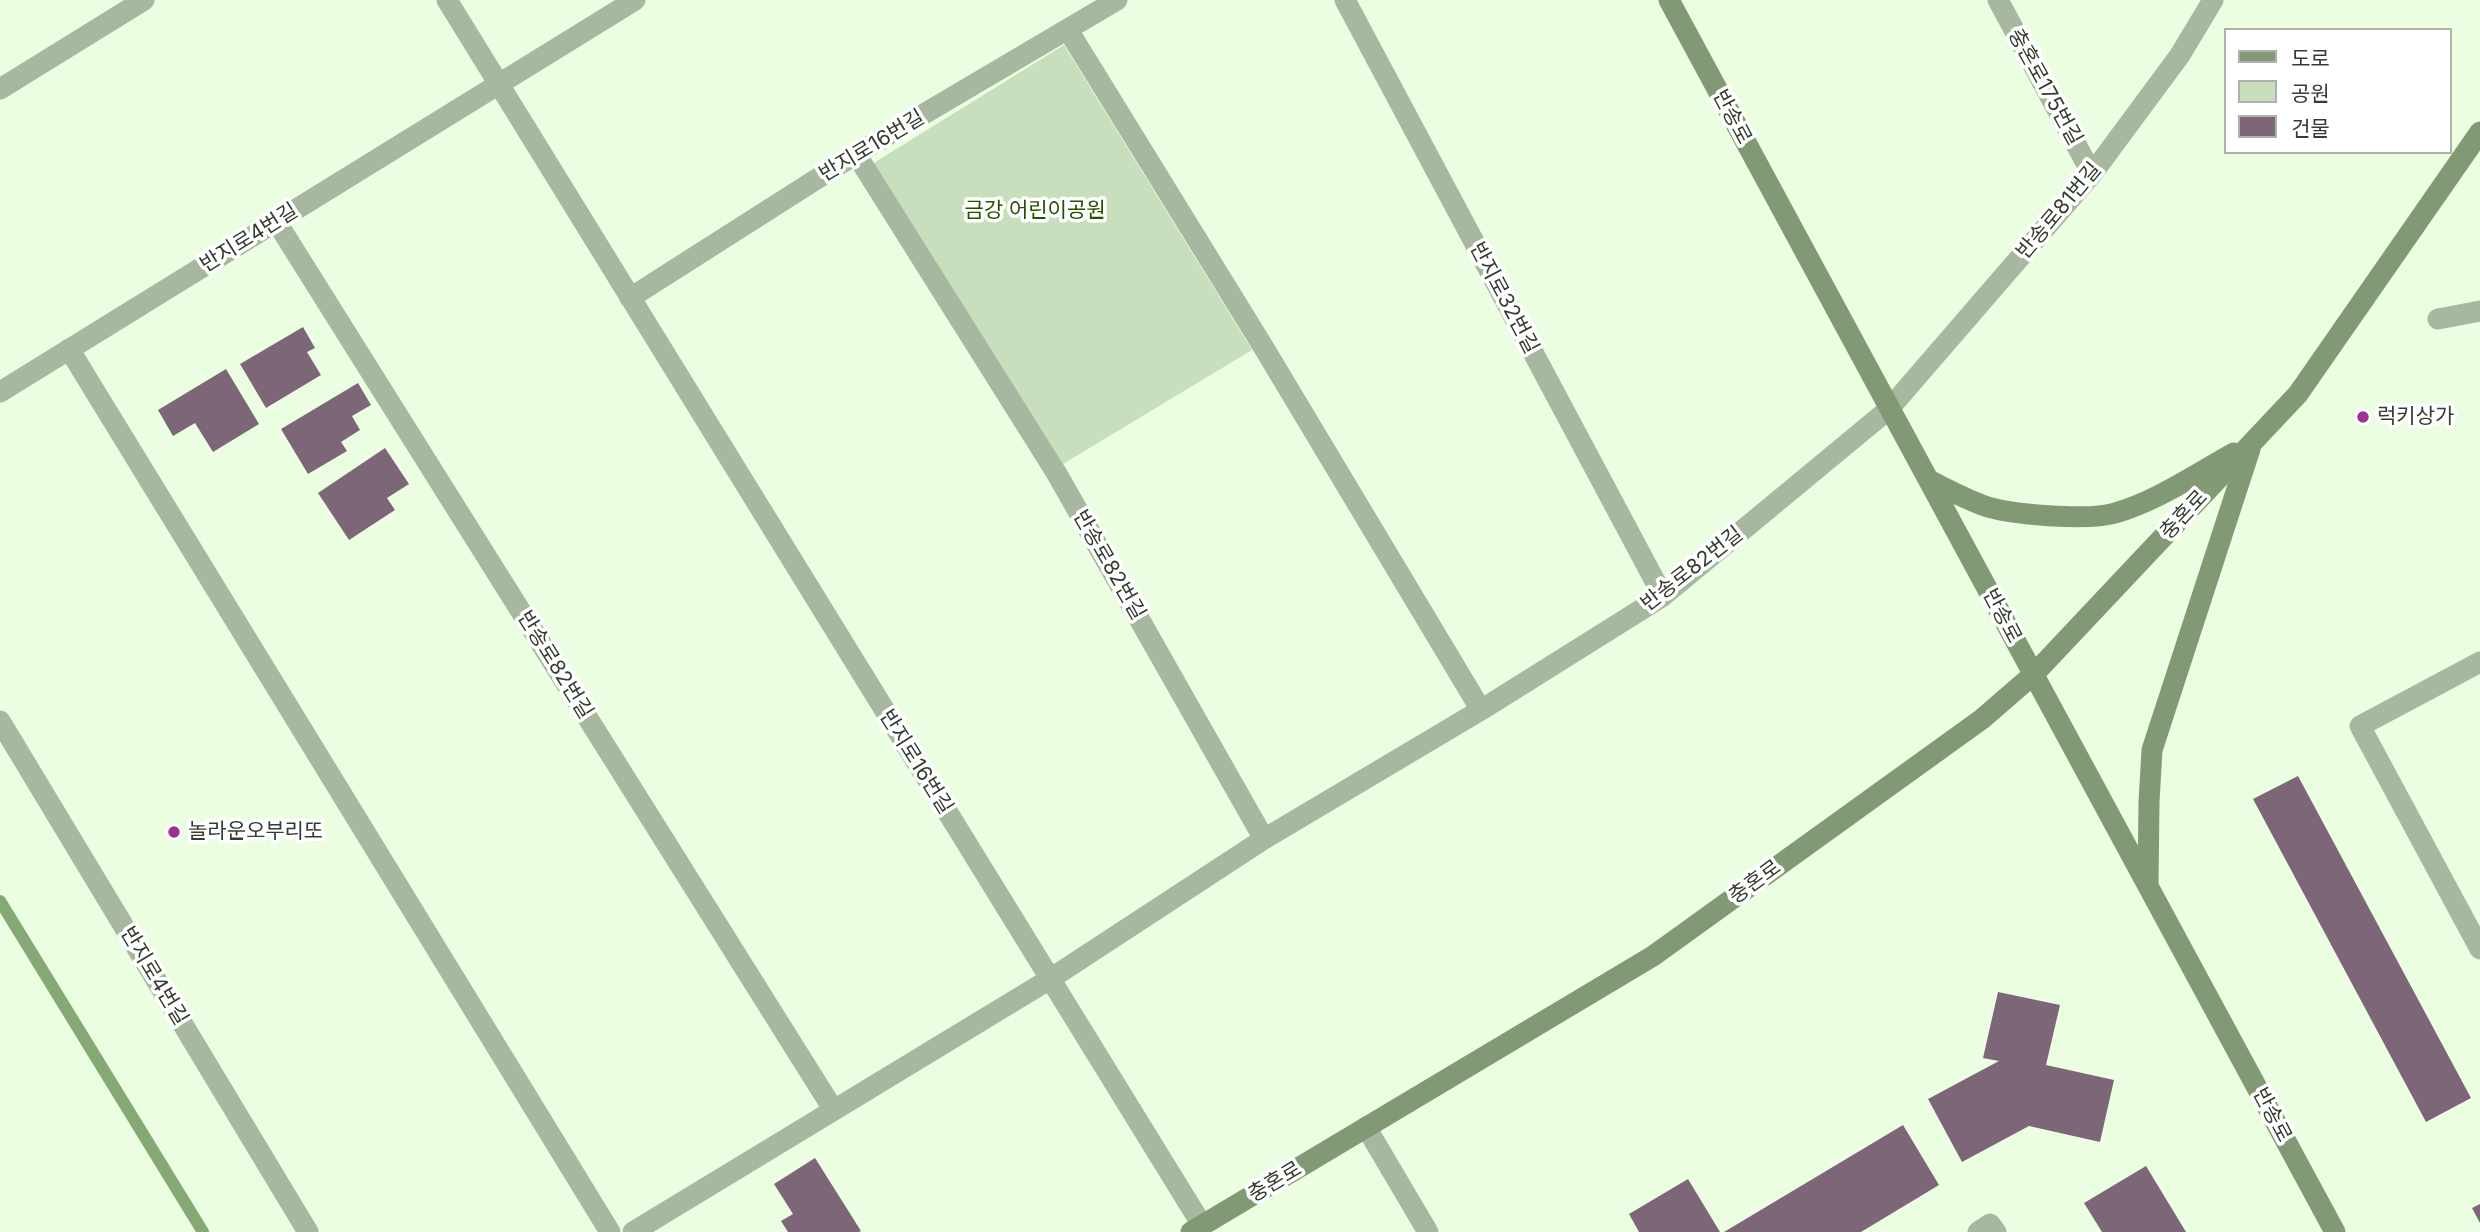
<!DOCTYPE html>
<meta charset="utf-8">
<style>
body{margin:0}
#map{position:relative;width:2480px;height:1232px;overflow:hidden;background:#ebfee2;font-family:Inter,"Noto Sans KR",sans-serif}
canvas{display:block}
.legend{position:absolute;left:2224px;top:28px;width:228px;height:126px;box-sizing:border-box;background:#fff;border:2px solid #aeb1ad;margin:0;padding:9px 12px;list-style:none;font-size:21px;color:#353c31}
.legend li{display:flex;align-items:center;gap:14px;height:35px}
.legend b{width:35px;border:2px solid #aeb1ad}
</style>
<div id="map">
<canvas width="2480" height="1232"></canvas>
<ul class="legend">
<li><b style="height:9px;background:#829976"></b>도로</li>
<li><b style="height:19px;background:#c7dfbc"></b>공원</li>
<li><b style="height:19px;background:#7e6679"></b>건물</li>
</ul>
</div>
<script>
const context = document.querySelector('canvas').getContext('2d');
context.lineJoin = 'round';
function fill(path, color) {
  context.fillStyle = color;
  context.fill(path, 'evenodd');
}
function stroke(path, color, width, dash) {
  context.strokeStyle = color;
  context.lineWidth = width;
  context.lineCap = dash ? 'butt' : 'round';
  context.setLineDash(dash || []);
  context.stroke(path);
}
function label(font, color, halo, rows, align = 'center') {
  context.font = font + ' Inter,"Noto Sans KR",sans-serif';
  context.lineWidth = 7;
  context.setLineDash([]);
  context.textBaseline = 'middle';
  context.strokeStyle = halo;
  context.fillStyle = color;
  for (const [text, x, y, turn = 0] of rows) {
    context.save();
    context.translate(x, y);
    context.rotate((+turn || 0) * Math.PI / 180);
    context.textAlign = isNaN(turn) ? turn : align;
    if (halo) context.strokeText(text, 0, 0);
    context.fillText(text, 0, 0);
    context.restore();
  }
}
const green = new Path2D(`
 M 1064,45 L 1252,350 L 1063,464 L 872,164 Z`);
const stream = new Path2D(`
 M 0,901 L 203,1232`);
const building = new Path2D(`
 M 303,327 L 315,348 L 307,352 L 321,375 L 266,408 L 240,364 Z
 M 226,369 L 259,424 L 213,452 L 195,423 L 173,436 L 158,410 Z
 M 358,383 L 371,405 L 352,416 L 360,430 L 341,442 L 347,451 L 308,474 L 281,429 Z
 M 385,448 L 409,484 L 387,498 L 395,510 L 349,540 L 318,493 Z
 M 2298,776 L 2471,1098 L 2426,1122 L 2253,799 Z
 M 1998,992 L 2060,1005 L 2046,1065 L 2114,1080 L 2100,1142 L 2029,1126 L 1962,1162 L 1928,1099 L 1999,1061 L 1983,1058 Z
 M 1903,1125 L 1939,1185 L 1861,1232 L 1724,1232 Z
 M 815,1158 L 861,1231 L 859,1232 L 788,1232 L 781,1221 L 793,1214 L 774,1184 Z
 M 2146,1166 L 2186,1232 L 2102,1232 L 2084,1203 Z
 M 1688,1179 L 1720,1232 L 1639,1232 L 1629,1214 Z
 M 2480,1204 L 2480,1223 L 2472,1208 Z`);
const lane = new Path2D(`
 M 1978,1232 L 1990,1224 L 1996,1232`);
const street = new Path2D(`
 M 447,0 L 1202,1225
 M 1345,0 L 1663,596
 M 1998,0 L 2092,174
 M 1068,30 L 1264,348 L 1481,710
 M 0,89 L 144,0
 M 856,154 L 1057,474 L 1264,839
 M 276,221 L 833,1109
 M 630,298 L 856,154 L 1117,0
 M 2438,319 L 2480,311
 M 69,349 L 610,1232
 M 0,392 L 635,0
 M 2480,662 L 2360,726 L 2480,949
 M 0,721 L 308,1232
 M 1366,1127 L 1428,1232
 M 633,1232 L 1050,979 L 1264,839 L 1481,710 L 1663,596 L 1889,409 L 2092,174 L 2180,55 L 2213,0`);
const secondary = new Path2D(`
 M 1669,0 L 2335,1232
 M 1929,480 C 1946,489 1964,498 1982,505 C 2008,515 2089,521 2115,513 C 2157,501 2196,474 2234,453
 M 2148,885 L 2149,802 L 2152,750 L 2250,449
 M 1191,1232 L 1653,956 L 1982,719 L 2034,674 L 2298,394 L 2480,132`);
const markers = [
 [2363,417,7,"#9f3190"],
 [174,832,7,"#9f3190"]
];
const streetNames = [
 ["충혼로175번길",2045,87,61],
 ["반송로",1732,117,62],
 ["반지로16번길",872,146,-31],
 ["반송로81번길",2059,211,-50],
 ["반지로4번길",249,238,-32],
 ["반지로32번길",1504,298,62],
 ["충혼로",2184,515,-47],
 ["반송로82번길",1109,565,60],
 ["반송로82번길",1692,569,-38],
 ["반송로",2002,616,62],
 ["반송로82번길",555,665,58],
 ["반지로16번길",916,762,58],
 ["충혼로",1755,882,-36],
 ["반지로4번길",154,976,59],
 ["반송로",2272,1115,62],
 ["충혼로",1275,1182,-31]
];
const parkNames = [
 ["금강 어린이공원",1035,211]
];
const poiNames = [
 ["럭키상가",2377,417],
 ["놀라운오부리또",188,832]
];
fill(green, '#c7dfbc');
stroke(stream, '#85a974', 12);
fill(building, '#7e6679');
stroke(lane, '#a8b8a0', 21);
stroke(street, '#a8b8a0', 21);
stroke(secondary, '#829976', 21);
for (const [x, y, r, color] of markers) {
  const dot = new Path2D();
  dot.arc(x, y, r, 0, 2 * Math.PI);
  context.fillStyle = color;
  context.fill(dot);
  stroke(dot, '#fff', 2.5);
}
label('21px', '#353c31', '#fff', streetNames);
label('21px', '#245000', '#fff', parkNames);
label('21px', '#353c31', '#fff', poiNames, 'left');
</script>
